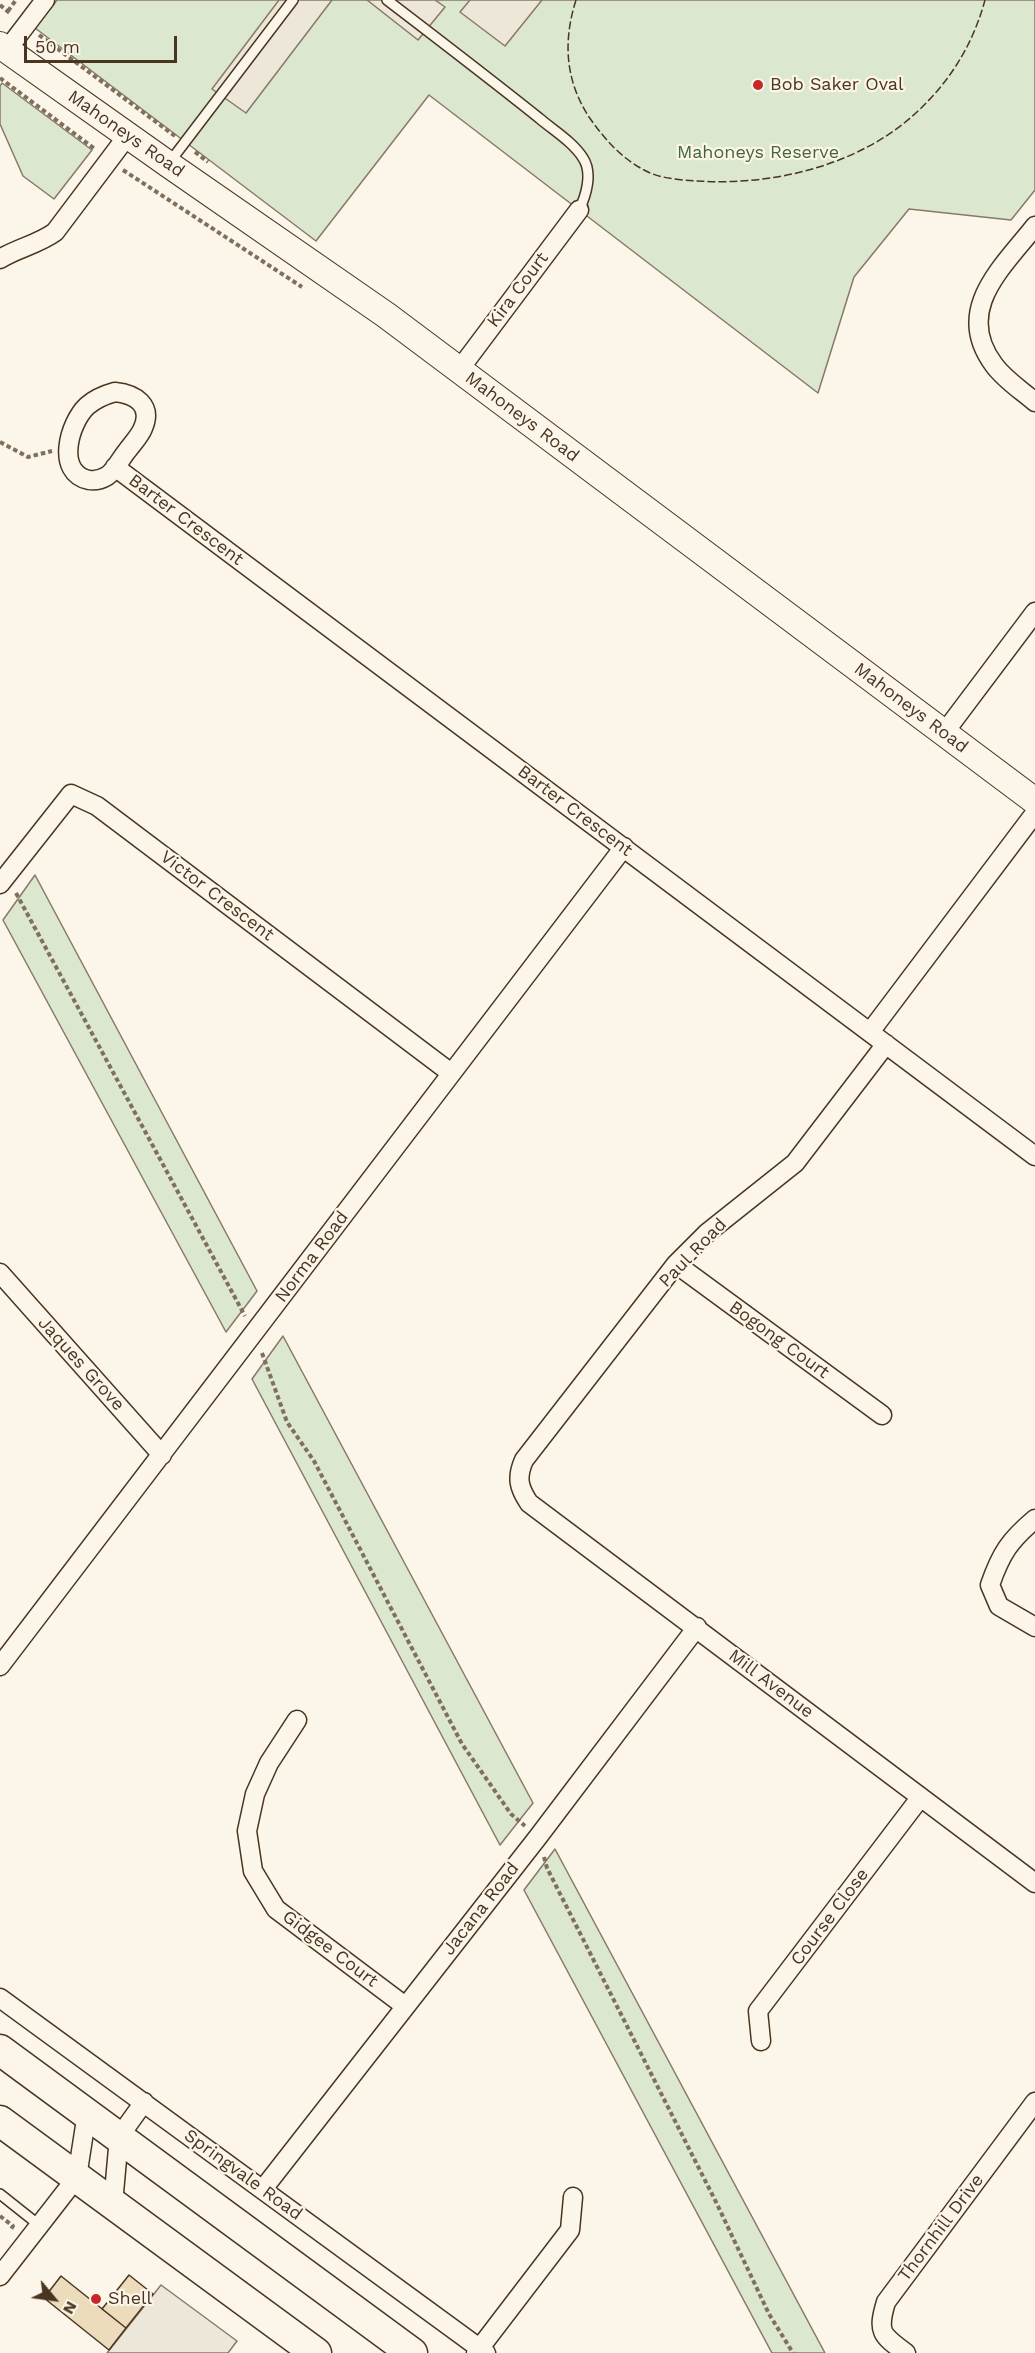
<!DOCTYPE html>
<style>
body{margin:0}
#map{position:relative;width:1035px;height:2353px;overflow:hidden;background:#fbf6e9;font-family:"Work Sans",sans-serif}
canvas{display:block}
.north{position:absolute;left:24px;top:2269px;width:60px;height:60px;-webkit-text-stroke:4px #fbf6e9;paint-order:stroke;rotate:119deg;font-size:16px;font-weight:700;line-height:24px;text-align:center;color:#4a3520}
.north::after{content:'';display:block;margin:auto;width:21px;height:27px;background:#4a3520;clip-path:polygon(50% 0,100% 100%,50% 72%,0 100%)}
.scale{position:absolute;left:24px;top:36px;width:153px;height:27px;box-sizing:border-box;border:3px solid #4a3520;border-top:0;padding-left:8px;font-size:18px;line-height:21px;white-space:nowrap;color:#4a3520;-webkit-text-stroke:4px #fbf6e9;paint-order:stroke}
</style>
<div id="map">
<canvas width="1035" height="2353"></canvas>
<div class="north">N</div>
<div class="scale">50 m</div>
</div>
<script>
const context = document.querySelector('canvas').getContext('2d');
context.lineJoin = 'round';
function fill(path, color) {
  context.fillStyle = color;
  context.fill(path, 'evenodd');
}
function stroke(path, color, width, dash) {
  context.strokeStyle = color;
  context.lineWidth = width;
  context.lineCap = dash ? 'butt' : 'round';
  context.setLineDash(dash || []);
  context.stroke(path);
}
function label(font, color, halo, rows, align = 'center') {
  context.font = font + ' "Work Sans",sans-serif';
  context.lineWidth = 4.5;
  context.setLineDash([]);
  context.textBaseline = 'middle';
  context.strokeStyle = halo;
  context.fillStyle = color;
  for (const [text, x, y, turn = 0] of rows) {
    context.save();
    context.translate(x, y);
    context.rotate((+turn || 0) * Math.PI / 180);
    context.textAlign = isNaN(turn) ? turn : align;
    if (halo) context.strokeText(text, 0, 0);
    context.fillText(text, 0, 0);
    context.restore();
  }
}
const green = new Path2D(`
 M 57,0 L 1035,0 L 1035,190 L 1011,220 L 909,209 L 854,277 L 818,393 L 429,95 L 316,241 L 35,28 Z
 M 2,83 L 92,150 L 54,199 L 23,176 L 0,124 L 0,86 Z
 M 35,875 L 257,1291 L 226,1332 L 3,920 Z
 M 283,1336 L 533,1803 L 500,1845 L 252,1379 Z
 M 555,1849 L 825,2353 L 772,2353 L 524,1890 Z`);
const parking = new Path2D(`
 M 279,0 L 332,0 L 246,113 L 212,89 Z
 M 367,0 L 435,0 L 445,7 L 418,40 Z
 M 470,0 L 542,0 L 505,46 L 460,12 Z
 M 161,2285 L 237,2341 L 228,2353 L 107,2353 Z`);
const building = new Path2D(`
 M 129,2275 L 153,2294 L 126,2328 L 102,2309 Z
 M 61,2276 L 126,2328 L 109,2350 L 44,2298 Z`);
const path = new Path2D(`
 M 0,5 L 11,14
 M 8,11 L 16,0
 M 39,35 L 175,136
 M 0,78 L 95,149
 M 195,152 L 208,162
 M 123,170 L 302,287
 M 0,442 L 28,457 L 52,451
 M 16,893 L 245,1316
 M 262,1353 L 287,1422 L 314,1461 L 462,1744 L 511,1814 L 525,1826
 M 544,1857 L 547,1868 L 716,2202 L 769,2314 L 793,2353
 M 0,2216 L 13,2226 L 11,2229`);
const service = new Path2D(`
 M 387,0 C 438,39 489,78 539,118 C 553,130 573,142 583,158 C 593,173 586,196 579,210
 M 169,163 L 293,0
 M 0,2194 L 39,2225`);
const minor = new Path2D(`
 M 7,50 L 45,0
 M 1035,226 C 1002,268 953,310 994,365 C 1005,380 1021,390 1035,402
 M 0,259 C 17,248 37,245 55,232 L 128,135
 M 459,370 L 579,210
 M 115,392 C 135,394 153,405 143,428 C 140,436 132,444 127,451 C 121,458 115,471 107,476 C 102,479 95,481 89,480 C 55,473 69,423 87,406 C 95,399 104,395 115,392 Z
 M 115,467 L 1035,1156
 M 944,733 L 1035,612
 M 0,884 L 71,794 L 97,806 L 451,1073
 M 870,1032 L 1035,813
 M 886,1044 L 795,1163 L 707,1233 L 676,1264 L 524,1460 C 516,1478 519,1488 529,1503 L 1035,1883
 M 676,1264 L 882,1415
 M 0,1273 L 162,1455
 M 1035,1519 C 1010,1540 1001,1553 990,1585 L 999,1606 L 1035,1627
 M 0,1666 L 624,847
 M 297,1720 L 269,1763 L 255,1794 L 247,1831 L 253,1871 L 276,1909 L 405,2006
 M 0,1998 L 486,2353
 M 761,2041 L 758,2011 L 920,1798
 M 263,2189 L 538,1837 L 697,1627
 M 113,2204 L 119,2137 L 144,2102
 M 0,2276 L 77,2177 L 87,2113
 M 476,2353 L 570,2230 L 573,2197
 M 906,2353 C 881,2335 877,2332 886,2302 L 1035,2102`);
const secondary = new Path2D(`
 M 0,45 L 168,164 L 386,315 L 1035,801`);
const trunk = new Path2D(`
 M 0,2050 L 412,2353
 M 0,2121 L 316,2353`);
const fence = new Path2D(`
 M 576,0 C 563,41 565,80 589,117 C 605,140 623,160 648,172 C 663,179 682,180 698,181 C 774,186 861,165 918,111 C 951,80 973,44 985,0`);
const markers = [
 [758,85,6,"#c62828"],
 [96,2299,6,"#c62828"]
];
const poiNames = [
 ["Bob Saker Oval",770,85],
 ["Shell",108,2299]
];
const streetNames = [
 ["Mahoneys Road",126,134,35],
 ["Kira Court",518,290,-53],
 ["Mahoneys Road",522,417,37],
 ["Barter Crescent",186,520,37],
 ["Mahoneys Road",911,708,37],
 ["Barter Crescent",575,811,37],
 ["Victor Crescent",217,896,37],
 ["Paul Road",693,1253,-46],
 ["Norma Road",312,1257,-53],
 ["Bogong Court",779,1340,36],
 ["Jaques Grove",81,1364,48],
 ["Mill Avenue",771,1684,37],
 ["Jacana Road",481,1909,-52],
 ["Course Close",830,1917,-53],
 ["Gidgee Court",330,1949,37],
 ["Springvale Road",243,2175,36],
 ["Thornhill Drive",941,2228,-53]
];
const parkNames = [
 ["Mahoneys Reserve",758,153]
];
fill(green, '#dce7d0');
stroke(green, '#887966', 1.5);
fill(parking, '#ede7d9');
stroke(parking, '#887966', 1.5);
fill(building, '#ecdcbc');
stroke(building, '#4a3520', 1.5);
stroke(service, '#4a3520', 12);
stroke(minor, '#4a3520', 21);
stroke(secondary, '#4a3520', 28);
stroke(trunk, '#4a3520', 33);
stroke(path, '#7f6f5c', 4, [4.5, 3]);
stroke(service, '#fbf6e9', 9);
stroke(minor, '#fbf6e9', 18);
stroke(secondary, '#fbf6e9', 26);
stroke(trunk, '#fbf6e9', 30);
stroke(fence, '#4a3520', 1.5, [8, 3]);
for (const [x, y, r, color] of markers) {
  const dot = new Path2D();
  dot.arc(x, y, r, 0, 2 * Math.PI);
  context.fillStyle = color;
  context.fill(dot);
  stroke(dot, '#fbf6e9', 2);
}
label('18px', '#4a3520', '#fbf6e9', poiNames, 'left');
label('18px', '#4a3520', '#fbf6e9', streetNames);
label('18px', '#436837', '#fbf6e9', parkNames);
</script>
